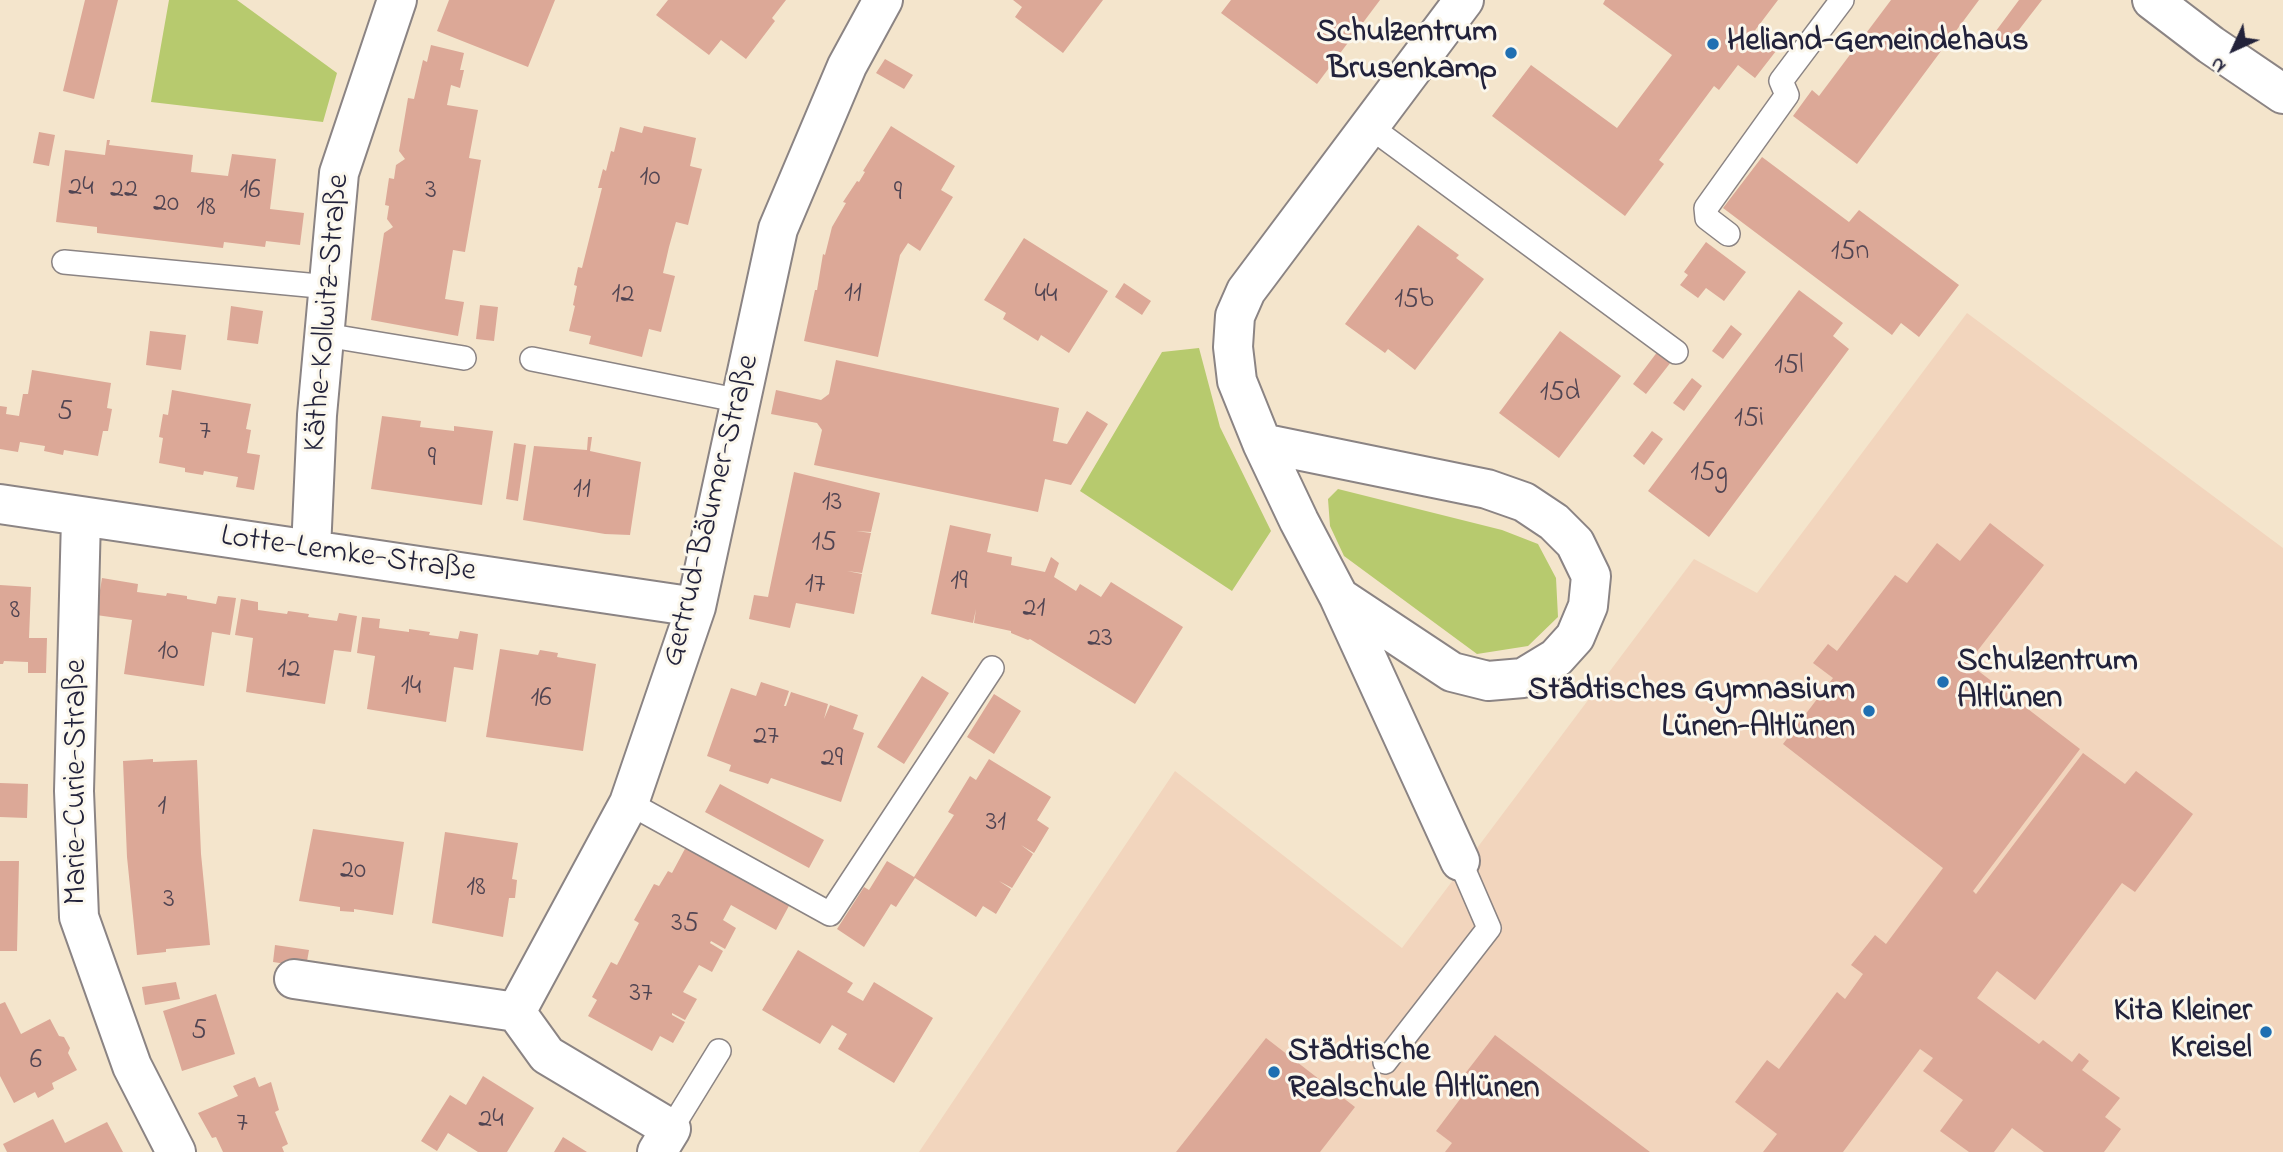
<!DOCTYPE html>
<meta charset="utf-8">
<style>
body{margin:0}
#map{position:relative;width:2283px;height:1152px;overflow:hidden;background:#f4e5cc;font-family:"Indie Flower",sans-serif}
canvas{display:block}
.north{position:absolute;left:2199px;top:14px;width:70px;height:70px;-webkit-text-stroke:5px #fbf7ec;paint-order:stroke;rotate:225deg;font-size:19px;font-weight:700;line-height:28px;text-align:center;color:#22223b}
.north::after{content:'';display:block;margin:auto;width:24px;height:32px;background:#22223b;clip-path:polygon(50% 0,100% 100%,50% 72%,0 100%)}
</style>
<div id="map">
<canvas width="2283" height="1152"></canvas>
<div class="north">N</div>
</div>
<script>
const context = document.querySelector('canvas').getContext('2d');
context.lineJoin = 'round';
function fill(path, color) {
  context.fillStyle = color;
  context.fill(path, 'evenodd');
}
function stroke(path, color, width, dash) {
  context.strokeStyle = color;
  context.lineWidth = width;
  context.lineCap = dash ? 'butt' : 'round';
  context.setLineDash(dash || []);
  context.stroke(path);
}
function label(font, color, halo, rows, align = 'center') {
  context.font = font + ' "Indie Flower",sans-serif';
  context.lineWidth = 6;
  context.setLineDash([]);
  context.textBaseline = 'middle';
  context.strokeStyle = halo;
  context.fillStyle = color;
  for (const [text, x, y, turn = 0] of rows) {
    context.save();
    context.translate(x, y);
    context.rotate((+turn || 0) * Math.PI / 180);
    context.textAlign = isNaN(turn) ? turn : align;
    if (halo) context.strokeText(text, 0, 0);
    context.fillText(text, 0, 0);
    context.restore();
  }
}
const built = new Path2D(`
 M 1967,313 L 2283,548 L 2283,1152 L 919,1152 L 1175,771 L 1402,948 L 1694,559 L 1757,593 Z`);
const green = new Path2D(`
 M 169,0 L 237,0 L 337,73 L 323,122 L 151,102 Z
 M 1199,348 L 1220,427 L 1271,531 L 1232,591 L 1080,491 L 1162,352 Z
 M 1338,489 L 1502,530 L 1538,544 L 1556,578 L 1558,617 L 1528,646 L 1477,654 L 1344,556 L 1330,526 L 1328,499 Z`);
const building = new Path2D(`
 M 85,0 L 118,0 L 94,99 L 63,91 Z
 M 449,0 L 555,0 L 528,67 L 437,31 Z
 M 668,0 L 786,0 L 772,18 L 775,21 L 746,59 L 721,40 L 709,55 L 656,15 Z
 M 1013,0 L 1103,0 L 1063,53 L 1015,17 L 1022,7 Z
 M 1231,0 L 1380,0 L 1317,84 L 1221,13 Z
 M 1605,0 L 1778,0 L 1753,33 L 1776,51 L 1755,78 L 1738,65 L 1719,90 L 1714,86 L 1659,160 L 1664,164 L 1625,216 L 1492,116 L 1531,65 L 1617,128 L 1672,55 L 1603,4 Z
 M 1891,0 L 1979,0 L 1857,164 L 1793,116 L 1812,90 L 1819,96 Z
 M 2019,0 L 2042,0 L 2004,49 L 1990,39 Z
 M 431,45 L 464,53 L 460,70 L 464,70 L 460,88 L 451,85 L 447,105 L 478,110 L 469,158 L 481,160 L 465,252 L 453,250 L 445,299 L 464,302 L 458,336 L 371,320 L 384,233 L 393,227 L 387,219 L 389,206 L 385,205 L 389,178 L 394,179 L 396,165 L 405,159 L 399,151 L 408,98 L 414,99 L 423,60 L 427,62 Z
 M 885,59 L 913,75 L 904,89 L 876,73 Z
 M 644,126 L 696,138 L 690,166 L 702,169 L 688,225 L 676,222 L 669,247 L 663,273 L 675,276 L 661,332 L 649,329 L 642,357 L 589,344 L 591,336 L 569,331 L 575,306 L 573,305 L 577,286 L 574,285 L 578,267 L 582,268 L 602,188 L 598,188 L 603,169 L 606,171 L 611,151 L 614,152 L 620,127 L 642,133 Z
 M 891,126 L 955,166 L 941,190 L 953,197 L 920,251 L 908,243 L 900,255 L 878,357 L 804,341 L 815,290 L 817,290 L 823,254 L 825,255 L 832,227 L 846,203 L 843,202 L 857,181 L 859,182 L 865,172 L 863,171 Z
 M 39,132 L 55,135 L 49,166 L 33,163 Z
 M 107,140 L 110,140 L 109,145 L 193,155 L 191,172 L 228,176 L 232,154 L 276,159 L 270,209 L 304,213 L 300,245 L 266,241 L 265,247 L 224,242 L 223,248 L 97,233 L 97,227 L 56,222 L 65,150 L 105,155 Z
 M 1762,157 L 1849,222 L 1859,210 L 1959,285 L 1919,337 L 1901,323 L 1892,335 L 1723,208 Z
 M 1418,225 L 1459,255 L 1456,258 L 1484,279 L 1415,370 L 1388,349 L 1385,353 L 1345,324 Z
 M 1024,238 L 1108,291 L 1069,353 L 1041,335 L 1038,341 L 1003,319 L 1006,313 L 984,300 Z
 M 1706,242 L 1746,272 L 1724,301 L 1706,288 L 1698,298 L 1680,285 L 1688,275 L 1684,272 Z
 M 1124,283 L 1151,301 L 1142,315 L 1115,297 Z
 M 1799,290 L 1843,323 L 1833,336 L 1849,349 L 1709,537 L 1648,491 Z
 M 480,305 L 498,307 L 494,341 L 476,339 Z
 M 231,306 L 263,311 L 258,344 L 227,340 Z
 M 1731,325 L 1742,334 L 1723,359 L 1712,351 Z
 M 150,331 L 186,335 L 181,370 L 146,365 Z
 M 1560,331 L 1621,376 L 1559,458 L 1499,413 Z
 M 1658,351 L 1671,362 L 1646,394 L 1633,384 Z
 M 836,360 L 1059,408 L 1053,441 L 1067,444 L 1087,411 L 1108,424 L 1071,485 L 1045,479 L 1038,512 L 814,465 L 822,430 L 817,423 L 771,414 L 776,390 L 821,400 L 829,394 Z
 M 32,370 L 111,383 L 107,408 L 112,409 L 108,431 L 103,431 L 98,456 L 64,450 L 63,455 L 44,451 L 45,446 L 20,442 L 18,452 L 0,449 L 0,406 L 7,407 L 6,414 L 19,416 L 23,394 L 28,394 Z
 M 1692,378 L 1702,386 L 1684,411 L 1673,403 Z
 M 172,390 L 251,404 L 246,429 L 251,430 L 247,453 L 260,455 L 254,490 L 236,487 L 238,477 L 204,471 L 203,475 L 185,472 L 185,468 L 159,463 L 163,438 L 159,437 L 163,414 L 168,415 Z
 M 382,416 L 421,421 L 420,427 L 454,431 L 454,426 L 493,431 L 482,505 L 371,489 Z
 M 1652,431 L 1663,439 L 1644,465 L 1633,456 Z
 M 588,437 L 592,437 L 590,451 L 641,462 L 630,535 L 605,534 L 523,520 L 534,446 L 587,450 Z
 M 514,443 L 526,445 L 518,501 L 506,499 Z
 M 794,472 L 880,493 L 871,532 L 856,531 L 871,533 L 862,573 L 847,571 L 862,574 L 854,614 L 796,603 L 790,628 L 749,619 L 754,595 L 768,597 Z
 M 1990,523 L 2044,565 L 1968,663 L 2080,749 L 1973,891 L 1976,894 L 2083,753 L 2125,784 L 2136,771 L 2193,814 L 2135,892 L 2122,883 L 2035,1000 L 1997,971 L 1977,998 L 2039,1044 L 2043,1040 L 2072,1062 L 2079,1053 L 2089,1061 L 2082,1070 L 2120,1098 L 2105,1117 L 2121,1129 L 2104,1152 L 2044,1152 L 2012,1128 L 1994,1152 L 1969,1152 L 1940,1131 L 1963,1100 L 1923,1071 L 1933,1058 L 1920,1049 L 1843,1152 L 1763,1152 L 1777,1134 L 1735,1102 L 1767,1060 L 1779,1069 L 1837,992 L 1845,999 L 1863,974 L 1851,965 L 1875,935 L 1886,944 L 1943,868 L 1783,744 L 1833,678 L 1813,663 L 1828,644 L 1837,651 L 1895,575 L 1907,583 L 1937,543 L 1960,561 Z
 M 950,525 L 991,534 L 987,552 L 1012,557 L 1011,565 L 1045,572 L 1051,557 L 1059,563 L 1054,577 L 1076,591 L 1080,584 L 1101,597 L 1111,582 L 1183,627 L 1135,704 L 1030,639 L 1028,640 L 1011,633 L 1011,631 L 974,623 L 976,609 L 973,623 L 931,614 Z
 M 102,578 L 138,584 L 137,592 L 166,596 L 167,593 L 187,596 L 187,599 L 216,604 L 218,596 L 236,598 L 230,635 L 212,632 L 204,686 L 124,674 L 132,620 L 96,615 Z
 M 0,585 L 31,587 L 29,638 L 47,638 L 46,673 L 28,673 L 28,662 L 4,661 L 3,664 L 0,664 Z
 M 241,599 L 258,602 L 258,610 L 287,614 L 288,611 L 309,614 L 308,617 L 337,621 L 339,613 L 357,616 L 351,652 L 334,650 L 325,704 L 246,692 L 253,638 L 235,635 Z
 M 362,617 L 380,619 L 379,628 L 409,632 L 409,629 L 430,632 L 429,635 L 458,639 L 460,631 L 478,634 L 473,670 L 454,667 L 446,722 L 367,709 L 375,656 L 357,653 Z
 M 500,649 L 538,655 L 540,650 L 558,653 L 557,657 L 596,664 L 583,751 L 486,737 Z
 M 922,676 L 949,693 L 904,764 L 877,747 Z
 M 761,682 L 789,691 L 784,706 L 786,706 L 791,692 L 828,704 L 824,719 L 830,705 L 858,715 L 853,729 L 864,733 L 841,802 L 771,778 L 768,784 L 729,771 L 731,765 L 707,756 L 731,688 L 756,696 Z
 M 994,694 L 1021,711 L 994,754 L 967,737 Z
 M 153,759 L 153,762 L 197,760 L 201,854 L 210,945 L 166,949 L 166,952 L 137,955 L 127,857 L 123,761 Z
 M 989,759 L 1051,797 L 1037,820 L 1049,828 L 1034,853 L 1021,845 L 1033,854 L 1012,888 L 999,881 L 1011,889 L 996,914 L 983,906 L 976,917 L 915,878 L 896,907 L 891,904 L 864,947 L 837,929 L 864,887 L 869,890 L 887,861 L 914,877 L 954,815 L 948,812 L 970,776 L 976,780 Z
 M 0,783 L 28,784 L 27,818 L 0,817 Z
 M 720,784 L 824,840 L 809,868 L 705,812 Z
 M 313,829 L 404,842 L 393,915 L 354,909 L 354,912 L 340,911 L 340,907 L 299,901 Z
 M 445,832 L 518,843 L 512,879 L 517,880 L 515,898 L 509,898 L 503,937 L 432,923 Z
 M 687,845 L 791,902 L 776,930 L 731,905 L 723,920 L 736,928 L 725,949 L 711,941 L 710,943 L 723,951 L 712,972 L 699,965 L 683,992 L 697,999 L 685,1020 L 672,1013 L 672,1015 L 685,1022 L 673,1043 L 660,1036 L 652,1051 L 588,1016 L 597,1000 L 592,997 L 611,962 L 617,965 L 639,923 L 634,920 L 654,884 L 659,886 L 668,871 L 672,873 Z
 M 0,861 L 19,861 L 17,951 L 0,951 Z
 M 275,945 L 309,950 L 306,967 L 273,962 Z
 M 798,950 L 853,983 L 847,992 L 863,1001 L 874,982 L 933,1018 L 894,1083 L 838,1049 L 847,1034 L 832,1025 L 820,1044 L 762,1010 Z
 M 176,982 L 180,999 L 145,1005 L 142,987 Z
 M 216,994 L 235,1054 L 182,1071 L 163,1011 Z
 M 5,1002 L 21,1034 L 50,1019 L 59,1036 L 64,1037 L 70,1048 L 68,1053 L 77,1070 L 52,1083 L 54,1089 L 38,1098 L 35,1092 L 14,1103 L 0,1076 L 0,1004 Z
 M 1495,1035 L 1650,1152 L 1445,1152 L 1452,1143 L 1436,1131 L 1473,1082 L 1464,1075 Z
 M 1266,1038 L 1355,1107 L 1320,1152 L 1176,1152 Z
 M 483,1076 L 534,1108 L 507,1152 L 478,1152 L 448,1133 L 437,1151 L 421,1141 L 450,1095 L 466,1105 Z
 M 255,1077 L 259,1087 L 271,1082 L 279,1110 L 275,1112 L 288,1144 L 282,1147 L 284,1152 L 223,1152 L 216,1137 L 212,1138 L 198,1113 L 238,1096 L 233,1086 Z
 M 53,1119 L 65,1143 L 107,1122 L 123,1152 L 7,1152 L 3,1144 Z
 M 563,1137 L 587,1152 L 554,1152 Z`);
const service = new Path2D(`
 M 1369,126 L 1676,352
 M 1728,234 L 1707,218 L 1706,208 L 1787,95 L 1781,81 L 1842,0
 M 64,262 L 329,287
 M 325,335 L 464,358
 M 532,359 L 741,401
 M 629,803 L 830,914 L 992,668
 M 1385,1062 L 1489,928 L 1460,861
 M 671,1129 L 719,1051`);
const minor = new Path2D(`
 M 2152,0 L 2211,45 L 2283,94
 M 1262,443 L 1487,489 L 1524,502 L 1554,522 L 1575,543 L 1591,576 L 1588,606 L 1575,637 L 1556,658 L 1523,678 L 1488,681 L 1452,672 L 1339,597 L 1299,521 L 1262,443 L 1237,381 L 1233,347 L 1235,316 L 1246,291 L 1464,0
 M 0,504 L 696,607
 M 81,518 L 74,791 L 79,917 L 132,1066 L 176,1152
 M 311,550 L 317,415 L 339,173 L 397,0
 M 1339,597 L 1460,861
 M 294,979 L 516,1012 L 629,803 L 696,607 L 778,229 L 847,66 L 883,0
 M 516,1012 L 547,1055 L 671,1129 L 657,1152`);
const markers = [
 [1713,44,7,"#1f6fb2"],
 [1511,53,7,"#1f6fb2"],
 [1943,682,7,"#1f6fb2"],
 [1869,711,7,"#1f6fb2"],
 [2266,1032,7,"#1f6fb2"],
 [1274,1072,7,"#1f6fb2"]
];
const numberNames = [
 ["10",650,179],
 ["24",81,189],
 ["22",124,191],
 ["16",250,192],
 ["3",431,192],
 ["9",898,194],
 ["20",166,205],
 ["18",206,209],
 ["15n",1850,253],
 ["11",853,295],
 ["12",623,296],
 ["44",1046,296],
 ["15b",1414,301],
 ["15l",1789,367],
 ["15d",1560,394],
 ["5",65,413],
 ["15i",1749,420],
 ["7",205,433],
 ["9",432,460],
 ["15g",1709,474],
 ["11",582,491],
 ["13",832,504],
 ["15",824,544],
 ["19",959,583],
 ["17",815,586],
 ["21",1034,610],
 ["8",15,612],
 ["23",1100,640],
 ["10",168,653],
 ["12",289,671],
 ["14",411,688],
 ["16",541,700],
 ["27",766,738],
 ["29",832,760],
 ["1",162,808],
 ["31",996,824],
 ["20",353,872],
 ["18",476,889],
 ["3",169,901],
 ["35",685,925],
 ["37",641,995],
 ["5",199,1032],
 ["6",36,1062],
 ["24",491,1121],
 ["7",242,1125]
];
const poiNames = [
 ["Schulzentrum",1497,35],
 ["Brusenkamp",1497,72],
 ["Heliand-Gemeindehaus",1727,44,"left"],
 ["Schulzentrum",1957,664,"left"],
 ["Altlünen",1957,701,"left"],
 ["Städtisches Gymnasium",1855,693],
 ["Lünen-Altlünen",1855,730],
 ["Kita Kleiner",2252,1014],
 ["Kreisel",2252,1051],
 ["Städtische",1288,1054,"left"],
 ["Realschule Altlünen",1288,1091,"left"]
];
const streetNames = [
 ["Käthe-Kollwitz-Straße",329,313,-85],
 ["Gertrud-Bäumer-Straße",713,511,-76],
 ["Lotte-Lemke-Straße",348,556,8],
 ["Marie-Curie-Straße",79,782,-90]
];
fill(built, '#f2d5bd');
fill(green, '#b7ca6e');
fill(building, '#dca897');
stroke(service, '#8b8484', 26);
stroke(minor, '#8b8484', 42);
stroke(service, '#fff', 23);
stroke(minor, '#fff', 38);
for (const [x, y, r, color] of markers) {
  const dot = new Path2D();
  dot.arc(x, y, r, 0, 2 * Math.PI);
  context.fillStyle = color;
  context.fill(dot);
  stroke(dot, '#fbf7ec', 2.5);
}
label('28px', '#504452', null, numberNames);
label('bold 32px', '#22223b', '#fbf7ec', poiNames, 'right');
label('32px', '#22223b', '#fbf7ec', streetNames);
</script>
